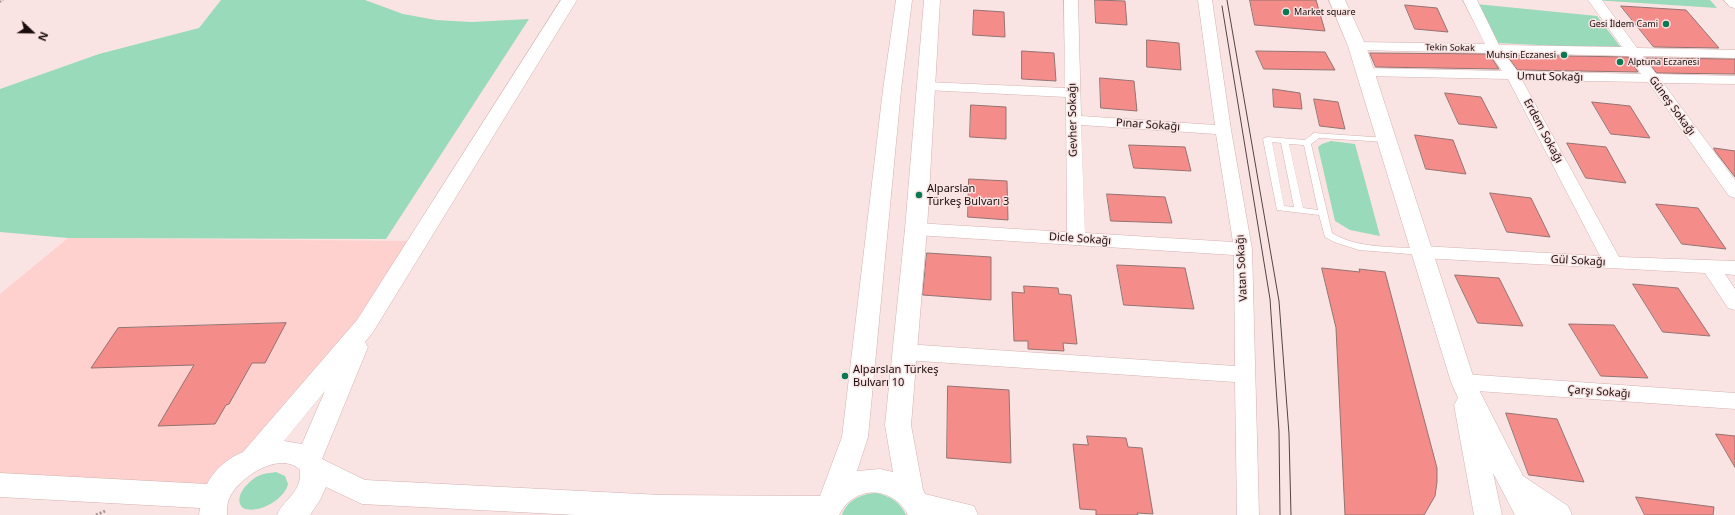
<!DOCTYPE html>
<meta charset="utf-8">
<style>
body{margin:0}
#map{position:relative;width:1735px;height:515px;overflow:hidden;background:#fae4e3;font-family:"Noto Sans",sans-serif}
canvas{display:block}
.north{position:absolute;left:12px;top:12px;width:40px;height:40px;-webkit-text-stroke:3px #fae4e3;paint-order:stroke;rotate:112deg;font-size:11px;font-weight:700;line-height:16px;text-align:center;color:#190d0d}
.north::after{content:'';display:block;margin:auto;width:14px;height:18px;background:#190d0d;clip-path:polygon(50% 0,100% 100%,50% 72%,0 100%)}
</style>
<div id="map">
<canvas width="1735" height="515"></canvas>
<div class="north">N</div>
</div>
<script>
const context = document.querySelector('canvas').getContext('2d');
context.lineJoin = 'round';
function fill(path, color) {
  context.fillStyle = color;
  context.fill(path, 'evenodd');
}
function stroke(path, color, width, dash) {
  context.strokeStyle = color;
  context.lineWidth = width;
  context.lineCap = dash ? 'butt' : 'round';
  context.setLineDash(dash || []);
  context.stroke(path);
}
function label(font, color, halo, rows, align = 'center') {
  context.font = font + ' "Noto Sans",sans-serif';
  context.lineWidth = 3;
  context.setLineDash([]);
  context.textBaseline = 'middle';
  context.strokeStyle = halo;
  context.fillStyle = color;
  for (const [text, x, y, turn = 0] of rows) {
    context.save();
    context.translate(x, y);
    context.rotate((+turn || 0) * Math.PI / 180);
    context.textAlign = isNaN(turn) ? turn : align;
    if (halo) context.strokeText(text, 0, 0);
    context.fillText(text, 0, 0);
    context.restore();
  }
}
const built = new Path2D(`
 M 68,238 L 418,241 L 365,326 L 220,487 L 0,479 L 0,294 Z`);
const green = new Path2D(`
 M 221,0 L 365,0 L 403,14 L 436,20 L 472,22 L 529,19 L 386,239 L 68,238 L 0,232 L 0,89 L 99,54 L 199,28 Z
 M 1593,0 L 1710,0 L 1717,8 L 1594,0 Z
 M 1476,4 L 1597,16 L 1622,49 L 1497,43 Z
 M 1331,141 L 1355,144 L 1380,236 L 1350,230 L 1335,221 L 1318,147 L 1322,144 Z
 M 276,472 L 285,476 L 288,484 C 285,499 258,515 243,508 C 232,497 249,481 258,476 C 264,473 270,473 276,472 Z
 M 876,493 C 890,496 900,502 906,515 L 842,515 C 847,500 861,494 876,493 Z`);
const building = new Path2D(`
 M 1095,0 L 1125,1 L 1127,25 L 1096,23 Z
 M 1250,0 L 1316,0 L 1325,31 L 1255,25 Z
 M 1405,5 L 1437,8 L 1448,32 L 1415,29 Z
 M 1621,6 L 1686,10 L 1719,48 L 1654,47 Z
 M 974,10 L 1004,12 L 1005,37 L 973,35 Z
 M 1147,40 L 1179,43 L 1181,70 L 1147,67 Z
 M 1022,51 L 1054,53 L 1056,81 L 1022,79 Z
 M 1256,51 L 1325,52 L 1335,70 L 1264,69 Z
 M 1370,53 L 1489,54 L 1499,69 L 1376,67 Z
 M 1507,55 L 1628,57 L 1638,72 L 1518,70 Z
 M 1646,58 L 1735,59 L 1735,74 L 1657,73 Z
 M 1100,78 L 1134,81 L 1137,111 L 1101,108 Z
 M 1273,89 L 1300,93 L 1302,109 L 1274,107 Z
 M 1445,93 L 1481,97 L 1497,128 L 1459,124 Z
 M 1314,99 L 1338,102 L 1345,129 L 1320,126 Z
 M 1592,102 L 1630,106 L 1650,138 L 1611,134 Z
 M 971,105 L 1006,107 L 1006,139 L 970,137 Z
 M 1415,135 L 1453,140 L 1466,174 L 1426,169 Z
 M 1567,143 L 1606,147 L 1626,183 L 1586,178 Z
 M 1129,145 L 1185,147 L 1191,171 L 1134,168 Z
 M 1714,148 L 1735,151 L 1735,177 L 1715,151 Z
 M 969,179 L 1007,181 L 1008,220 L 968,217 Z
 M 1490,193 L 1531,198 L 1550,237 L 1507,232 Z
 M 1107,194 L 1165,197 L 1172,223 L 1111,221 Z
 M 1656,204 L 1698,208 L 1726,249 L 1682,244 Z
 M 927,253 L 991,257 L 991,300 L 923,295 Z
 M 1117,265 L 1185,268 L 1194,309 L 1124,305 Z
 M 1322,268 L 1360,272 L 1359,269 L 1385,272 L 1437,468 L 1437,482 L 1435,496 L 1424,515 L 1345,515 L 1336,328 Z
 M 1455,275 L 1499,278 L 1523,326 L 1478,323 Z
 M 1633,284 L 1678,288 L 1710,336 L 1663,332 Z
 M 1024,286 L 1058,288 L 1059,294 L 1071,295 L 1077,344 L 1063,343 L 1064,351 L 1028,349 L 1028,341 L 1014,341 L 1012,292 L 1024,293 Z
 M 286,323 L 265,363 L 252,363 L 229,404 L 226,405 L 215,424 L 158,426 L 194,365 L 91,368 L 118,328 Z
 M 1569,324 L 1614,325 L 1648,378 L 1601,376 Z
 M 948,386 L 1009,390 L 1011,463 L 947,458 Z
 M 1506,413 L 1557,419 L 1584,482 L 1529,475 Z
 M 1716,434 L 1735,436 L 1735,467 Z
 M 1087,436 L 1126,438 L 1128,447 L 1142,448 L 1153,514 L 1137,513 L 1138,515 L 1096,515 L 1096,510 L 1080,509 L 1073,444 L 1088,445 Z
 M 1636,497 L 1714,507 L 1713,515 L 1645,515 Z`);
const pathFar1 = new Path2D(`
 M 0,2 L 3,0`);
const path = new Path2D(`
 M 96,515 L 105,511`);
const lane = new Path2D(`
 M 1314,133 L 1387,138 L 1391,140 L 1387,142 L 1319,138 L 1311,144 L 1332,233 C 1358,249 1392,246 1422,249 L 1426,252 L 1425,254 L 1422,255 L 1359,250 L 1334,242 L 1325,237 L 1319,215 L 1277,210 L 1263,139 L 1267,137 L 1305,140 ZM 1272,142 L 1281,143 L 1294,207 L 1284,206 ZM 1289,144 L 1304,145 L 1318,210 L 1303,208 Z`);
const street = new Path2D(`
 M 1064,0 L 1078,0 L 1081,116 L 1215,125 L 1198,0 L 1212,0 L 1231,130 L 1252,249 L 1259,515 L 1237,515 L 1235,382 L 905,360 L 898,357 L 895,352 L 898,347 L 905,344 L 1235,366 L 1234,255 L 916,235 L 910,233 L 907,229 L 910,225 L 916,223 L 1067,232 L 1066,97 L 926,90 L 921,89 L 919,86 L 921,83 L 926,82 L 1065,88 ZM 1081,125 L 1216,134 L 1233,242 L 1085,233 Z
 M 1463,0 L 1477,0 L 1499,45 L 1622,47 L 1588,0 L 1602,0 L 1637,48 L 1735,50 L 1735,58 L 1643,56 L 1656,74 L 1735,76 L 1735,84 L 1663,83 L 1735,180 L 1735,198 L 1729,196 L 1648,82 L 1522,80 L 1619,257 L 1735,261 L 1735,275 L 1725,274 L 1735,289 L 1735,310 L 1728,308 L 1705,273 L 1422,258 L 1416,256 L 1413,252 L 1416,248 L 1422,246 L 1600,256 L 1508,79 L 1365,76 L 1360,75 L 1358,72 L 1360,69 L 1365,68 L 1502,71 L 1490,53 L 1357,50 L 1352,49 L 1350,46 L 1352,43 L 1357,42 L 1485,44 ZM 1504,53 L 1629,56 L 1641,74 L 1517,71 Z
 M 1724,0 L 1735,0 L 1735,8 L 1730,7 Z
 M 1463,374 L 1735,393 L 1735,409 L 1463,390 L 1456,388 L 1453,382 L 1456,376 Z`);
const secondary = new Path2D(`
 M 561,0 L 577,0 L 373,332 L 365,342 L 368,347 L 322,459 L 365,480 L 661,495 L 820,496 L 842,437 L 883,90 L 896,0 L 912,0 L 901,90 L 868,437 L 857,471 L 880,469 L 893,472 L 885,425 L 905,229 L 924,0 L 940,0 L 927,229 L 911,425 L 923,490 L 925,494 L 974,506 L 978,515 L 908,515 C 893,485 853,485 839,515 L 576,515 L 362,504 L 326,487 L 320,500 L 310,515 L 277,515 C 285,497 302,493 300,470 C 281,450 239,477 230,497 C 227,502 227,509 227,515 L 199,515 L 200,508 L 0,497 L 0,473 L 207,484 C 214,470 228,458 243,452 L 357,320 ZM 325,391 L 302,444 L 284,441 Z
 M 1329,0 L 1345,0 L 1366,46 L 1475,382 L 1523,476 L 1568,506 L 1572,515 L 1515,515 L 1493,473 L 1502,515 L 1474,515 L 1454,405 L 1458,398 L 1451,382 L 1348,46 Z`);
const tram = new Path2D(`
 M 1227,0 L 1279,301 L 1289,434 L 1291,515
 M 1222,6 L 1270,299 L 1279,431 L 1280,515`);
const markers = [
 [1286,12,4,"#0a7852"],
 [1666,24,4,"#0a7852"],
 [1564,55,4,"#0a7852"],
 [1620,62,4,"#0a7852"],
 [919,195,4,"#0a7852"],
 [845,376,4,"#0a7852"]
];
const farPoinames = [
 ["Market square",1294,12],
 ["Gesi İldem Cami",1658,24,"right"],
 ["Muhsin Eczanesi",1556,55,"right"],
 ["Alptuna Eczanesi",1628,62]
];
const farStreetnames = [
 ["Tekin Sokak",1450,48,1]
];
const streetNames = [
 ["Umut Sokağı",1550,77,1],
 ["Güneş Sokağı",1672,106,54],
 ["Gevher Sokağı",1073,120,-91],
 ["Pınar Sokağı",1148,125,4],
 ["Erdem Sokağı",1543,131,62],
 ["Dicle Sokağı",1080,239,4],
 ["Gül Sokağı",1578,261,3],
 ["Vatan Sokağı",1242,268,-93],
 ["Çarşı Sokağı",1599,392,4]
];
const poiNames = [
 ["Alparslan",927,189],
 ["Türkeş Bulvarı 3",927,202],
 ["Alparslan Türkeş",853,370],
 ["Bulvarı 10",853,383]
];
fill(built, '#fed1cf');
fill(green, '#98dab9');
fill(building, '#f48c8a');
stroke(building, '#937371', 1);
stroke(lane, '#d3b1af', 1);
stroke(street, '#d3b1af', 1);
stroke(secondary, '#d3b1af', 1);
stroke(pathFar1, '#a59392', 2, [1.5, 1.5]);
stroke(path, '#a59392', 3, [2, 2]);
fill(lane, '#fff');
fill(street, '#fff');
fill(secondary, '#fff');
stroke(tram, '#524444', 1);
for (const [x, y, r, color] of markers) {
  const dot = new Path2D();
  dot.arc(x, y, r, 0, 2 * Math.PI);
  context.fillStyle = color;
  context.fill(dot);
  stroke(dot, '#fae4e3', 1.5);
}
label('9px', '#190d0d', '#fae4e3', farPoinames, 'left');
label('9px', '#190d0d', '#fae4e3', farStreetnames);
label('11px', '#190d0d', '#fae4e3', streetNames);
label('11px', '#190d0d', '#fae4e3', poiNames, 'left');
</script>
